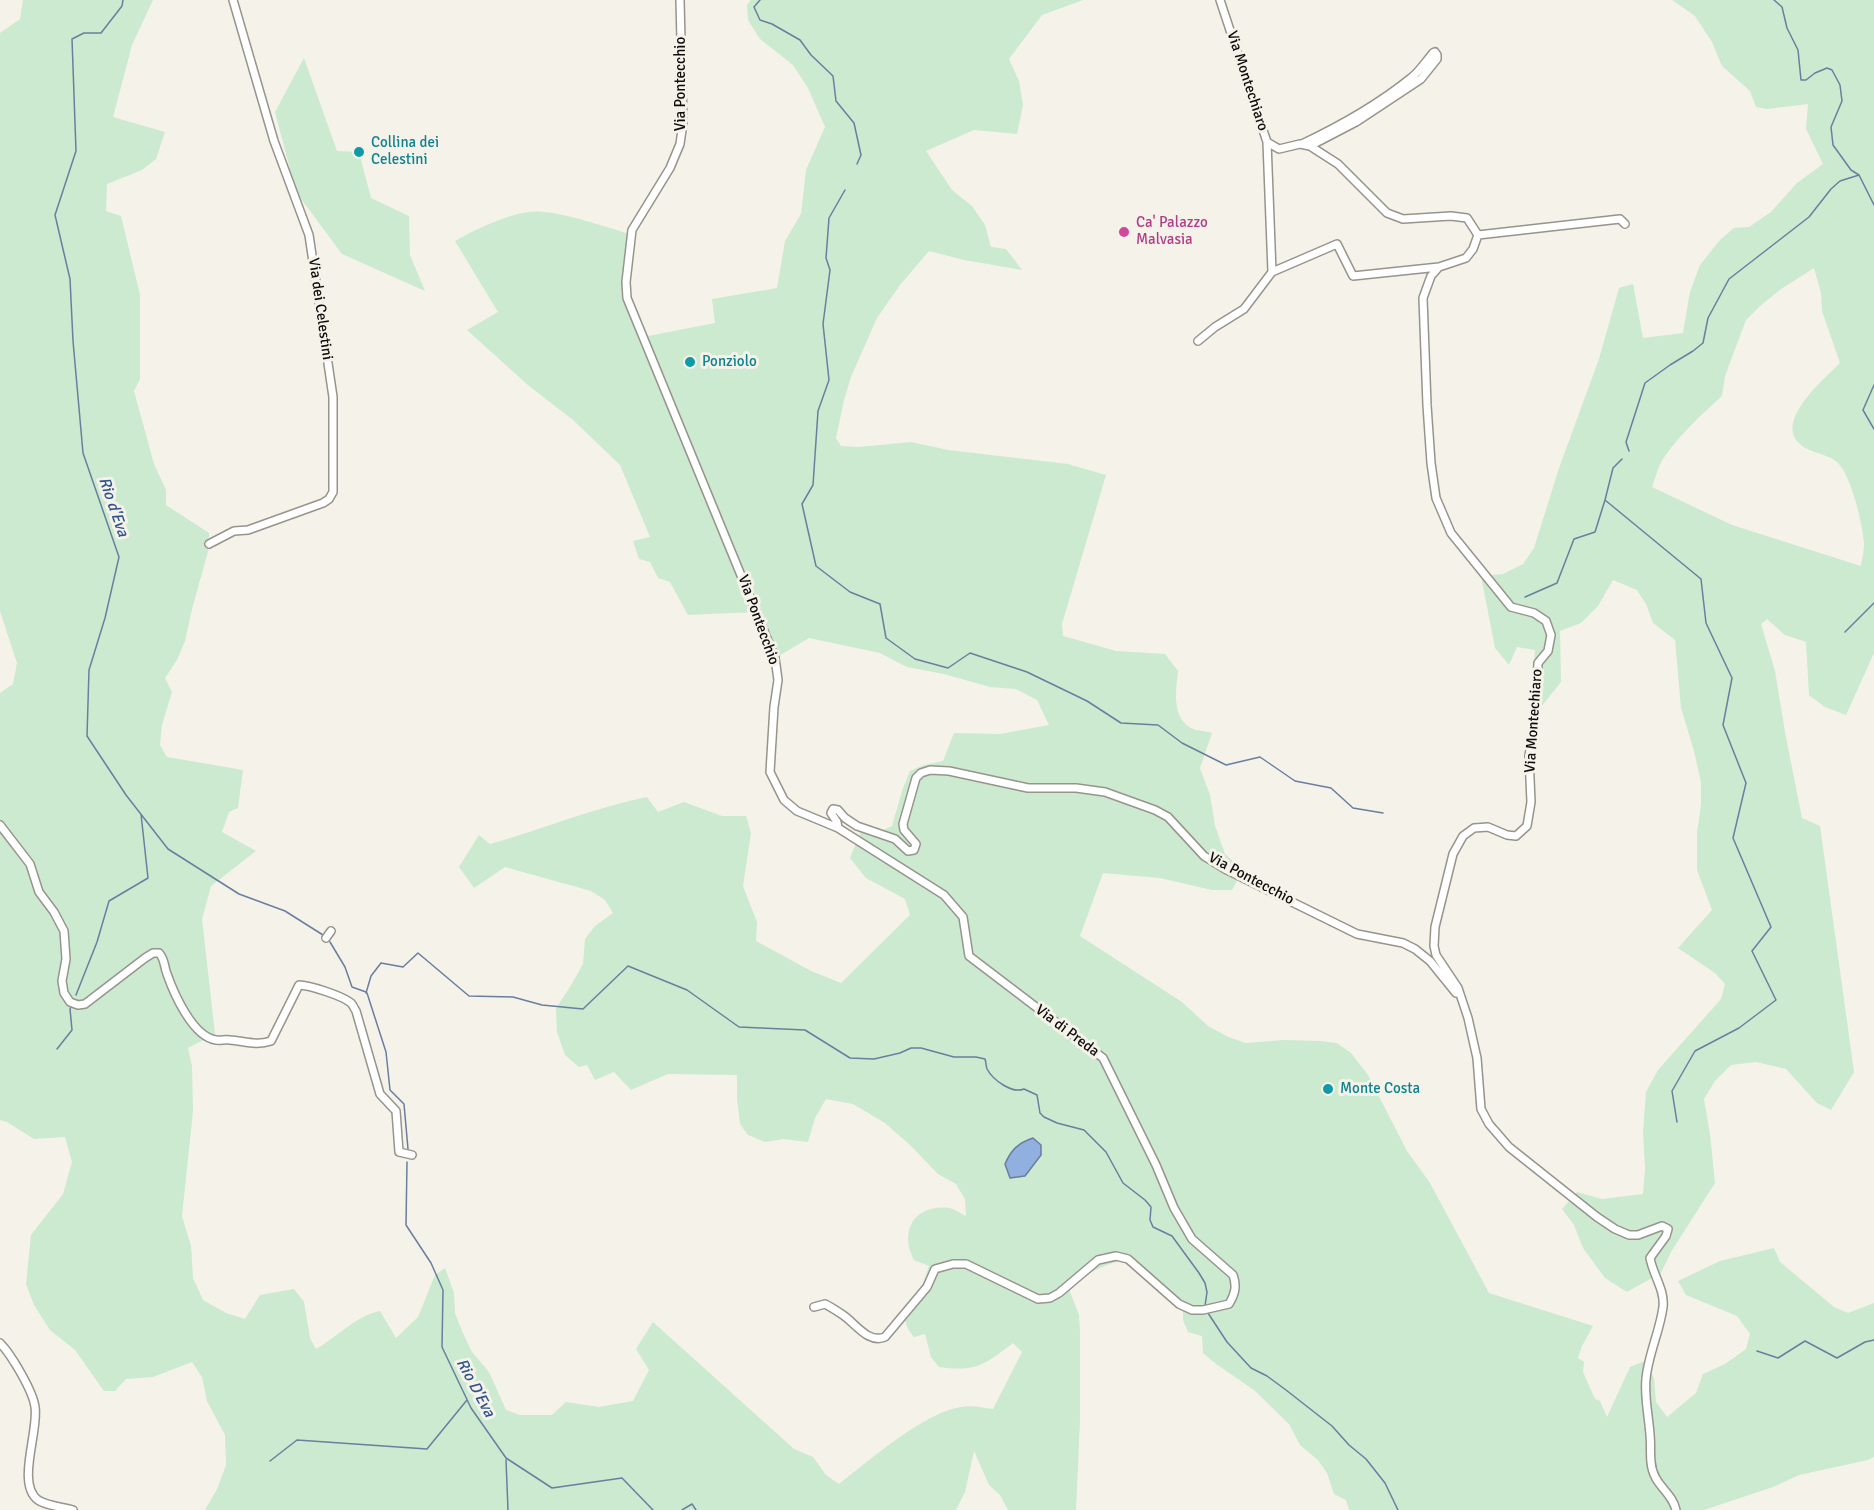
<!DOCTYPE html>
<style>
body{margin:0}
canvas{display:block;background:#f4f2e9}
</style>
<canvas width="1874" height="1510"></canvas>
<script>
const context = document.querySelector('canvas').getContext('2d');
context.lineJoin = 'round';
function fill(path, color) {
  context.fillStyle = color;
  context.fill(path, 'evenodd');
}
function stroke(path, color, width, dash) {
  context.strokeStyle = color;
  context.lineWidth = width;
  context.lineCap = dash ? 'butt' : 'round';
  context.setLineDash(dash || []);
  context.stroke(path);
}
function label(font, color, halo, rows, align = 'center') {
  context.font = font + ' Signika,sans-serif';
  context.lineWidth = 6;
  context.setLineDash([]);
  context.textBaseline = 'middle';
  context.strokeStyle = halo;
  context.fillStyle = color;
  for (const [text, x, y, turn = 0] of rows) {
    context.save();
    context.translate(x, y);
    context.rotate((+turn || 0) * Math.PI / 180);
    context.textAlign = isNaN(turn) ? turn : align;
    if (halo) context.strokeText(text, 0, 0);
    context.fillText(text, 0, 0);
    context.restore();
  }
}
const green = new Path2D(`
 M 23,0 L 153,0 L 132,45 L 113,117 L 165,132 L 156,159 L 142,170 L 107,184 L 106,211 L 121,216 L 140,295 L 140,379 L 134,391 L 154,464 L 166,490 L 166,505 L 209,533 L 209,548 L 192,609 L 185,641 L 177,660 L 165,678 L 172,692 L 162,725 L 160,745 L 167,757 L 243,770 L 238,808 L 229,812 L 222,832 L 256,851 L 211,886 L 202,919 L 215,1034 L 188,1048 L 192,1066 L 193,1111 L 182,1216 L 191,1246 L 193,1278 L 203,1300 L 226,1313 L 245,1319 L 260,1295 L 294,1289 L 304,1302 L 310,1338 L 316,1349 C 337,1337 356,1316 380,1311 L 396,1338 L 418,1317 L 435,1275 L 445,1268 L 454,1293 L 455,1313 L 462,1331 L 472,1352 L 489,1372 L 506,1410 L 520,1415 L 552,1415 L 566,1402 L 599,1407 L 633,1401 L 649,1370 L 636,1349 L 653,1322 L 794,1449 L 813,1457 L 826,1475 L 839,1484 C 870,1460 923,1413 961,1407 C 971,1405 983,1408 993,1409 L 1022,1352 L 1013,1343 C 984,1365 977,1372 939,1367 L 931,1357 L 925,1334 L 914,1337 L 908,1329 L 903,1314 L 923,1283 L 929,1266 L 914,1260 C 899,1231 914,1204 949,1208 C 955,1209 960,1213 966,1216 L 965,1199 L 956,1184 L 938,1174 L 910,1145 L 885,1123 L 853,1104 L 826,1099 L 815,1118 L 808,1142 L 783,1139 L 765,1142 L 748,1135 L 740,1124 L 737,1098 L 737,1075 L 668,1074 L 631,1090 L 614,1072 L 595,1080 L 587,1065 L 579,1067 L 565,1055 L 557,1032 L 556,1008 L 570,987 L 583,964 L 585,939 L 595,926 L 613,913 L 605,900 L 591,891 L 505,867 L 474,888 L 459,867 L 479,835 L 490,844 C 543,829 593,808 647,797 L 658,812 L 684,802 L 722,816 L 746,816 L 751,833 L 743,886 L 757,922 L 756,941 L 811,971 L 841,983 L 910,915 L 905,899 L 866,878 L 850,858 L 863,826 L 881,831 L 892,826 L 903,788 L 910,771 L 924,765 L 943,761 L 954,733 L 1000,734 L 1049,725 L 1037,700 L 1016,689 L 990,687 L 944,674 L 907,667 L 880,653 L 809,638 L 777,657 L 757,612 L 688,615 L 670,582 L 658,578 L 650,562 L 639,559 L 633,541 L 650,537 L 620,465 L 573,420 L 529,386 L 467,330 L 498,312 L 455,241 C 476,229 506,215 529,212 C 553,208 605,227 630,234 L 626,285 L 643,337 L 715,323 L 712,299 L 777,288 L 785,241 L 801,214 L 806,170 L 825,127 L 808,88 L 793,65 L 760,39 L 748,20 L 747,5 L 751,0 L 1083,0 L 1042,15 L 1009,59 L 1019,81 L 1023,105 L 1017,134 L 974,130 L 926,151 L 952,190 L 972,206 L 985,225 L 991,247 L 1006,249 L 1022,270 L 964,260 L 929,251 L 900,285 L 877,318 L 851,377 L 844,400 L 836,438 L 841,446 L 859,447 L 911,442 L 948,450 L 1068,464 L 1106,475 L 1062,624 L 1063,636 L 1116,651 L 1165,654 L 1178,671 C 1176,690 1171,719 1193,729 C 1198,731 1206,731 1212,733 L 1200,768 L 1210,795 L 1215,826 L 1225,854 L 1243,870 L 1232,890 L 1212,890 L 1160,878 L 1103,873 L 1080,936 L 1182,1002 L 1208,1026 L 1228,1037 L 1246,1043 L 1283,1040 L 1320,1041 L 1337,1043 L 1351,1053 L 1368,1075 L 1407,1151 L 1430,1183 L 1489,1293 L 1593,1326 L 1582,1346 L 1578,1358 L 1584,1362 L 1583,1372 L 1595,1399 L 1600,1401 L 1607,1417 L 1630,1367 L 1645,1361 L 1654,1378 L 1656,1402 L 1667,1417 L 1696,1393 L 1703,1374 L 1725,1364 L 1746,1349 L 1750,1334 L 1737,1316 L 1686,1295 L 1678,1281 L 1720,1261 L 1774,1248 L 1780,1262 L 1834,1307 L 1848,1313 L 1874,1303 L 1874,1457 L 1868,1460 L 1799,1475 L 1773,1487 L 1704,1510 L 1349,1510 L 1346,1500 L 1334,1494 L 1327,1473 L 1318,1460 L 1300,1445 L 1289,1424 L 1254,1390 L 1216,1364 L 1203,1353 L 1202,1336 L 1188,1332 L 1183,1320 L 1183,1307 L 1122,1261 C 1101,1265 1084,1275 1069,1289 L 1079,1315 L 1080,1332 L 1080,1420 L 1076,1510 L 1008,1510 L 1000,1495 L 989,1485 L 974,1451 L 965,1492 L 956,1510 L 205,1510 L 217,1489 L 226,1465 L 225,1435 L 207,1401 L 202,1377 L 192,1362 L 153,1377 L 126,1379 L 115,1391 L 104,1391 L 75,1350 L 50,1330 L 34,1305 L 26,1284 L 31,1235 L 63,1194 L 72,1162 L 65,1137 L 34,1139 L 7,1122 L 0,1120 L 0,693 L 13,684 L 17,663 L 0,611 L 0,33 L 20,19 Z
 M 1672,0 L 1874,0 L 1874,653 L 1846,715 L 1825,707 L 1809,695 L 1806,642 L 1785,635 L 1767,619 L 1761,624 L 1775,671 L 1785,732 L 1802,818 L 1820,826 L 1854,1072 L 1831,1110 L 1817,1103 L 1786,1069 L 1756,1062 L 1731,1065 L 1715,1081 L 1704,1099 L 1710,1134 L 1715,1183 L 1671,1252 L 1661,1273 L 1627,1292 L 1605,1278 L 1583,1248 L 1574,1225 L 1562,1209 L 1577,1192 L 1602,1199 L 1643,1194 L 1645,1169 L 1643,1133 L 1646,1092 L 1658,1070 L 1721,999 L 1725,984 L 1715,973 L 1678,948 L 1712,910 L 1697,870 L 1697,833 L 1701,805 L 1701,782 L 1694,751 L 1681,708 L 1675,640 L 1653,623 L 1646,604 L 1637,590 L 1613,580 L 1598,606 L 1581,623 L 1560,631 L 1561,682 L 1541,707 L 1531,706 L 1535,650 L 1517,647 L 1509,665 L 1495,648 L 1481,576 L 1503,574 L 1523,564 L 1534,548 L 1559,468 L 1599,359 L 1619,288 L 1633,284 L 1643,338 L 1683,333 L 1690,292 L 1700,265 L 1720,240 L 1734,228 L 1749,227 L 1771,212 L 1797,183 L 1823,164 L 1806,129 L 1808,104 L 1767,109 L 1756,107 L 1750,91 L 1722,66 L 1712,42 L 1695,16 ZM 1814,268 L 1821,293 L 1822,311 L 1840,363 C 1824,379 1774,421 1800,444 C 1809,453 1826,453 1837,462 C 1851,474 1863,525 1864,544 C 1864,551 1862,559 1861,566 L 1732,525 L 1652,487 C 1655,479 1657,471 1660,464 C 1673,441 1702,414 1722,396 L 1725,376 L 1746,320 L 1760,306 L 1781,289 Z
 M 304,58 L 337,151 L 359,152 L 371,198 L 409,216 L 410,255 L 425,291 L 342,254 L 296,192 L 275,112 Z`);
const water = new Path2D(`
 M 1033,1138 L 1041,1145 L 1041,1155 L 1025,1176 L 1010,1178 L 1005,1164 C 1011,1150 1018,1143 1033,1138 Z`);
const stream = new Path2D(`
 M 123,0 L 122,6 L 101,33 L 84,33 L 72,39 L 76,151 L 55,215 L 70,279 L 73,341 L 83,453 L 119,557 L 105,618 L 89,670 L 87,736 L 126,795 L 168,849 L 239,894 L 285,911 L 323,935
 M 760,0 L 754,7 L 760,20 L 772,24 L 800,40 L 811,55 L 833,76 L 836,101 L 854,123 L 861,155 L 857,164
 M 1774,0 L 1782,7 L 1787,28 L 1798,50 L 1801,80 L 1806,80 L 1815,73 L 1827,68 L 1832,70 L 1840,85 L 1842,101 L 1831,127 L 1833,145 L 1851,170 L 1859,175 L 1874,205
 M 845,190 L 829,218 L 826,258 L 830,270 L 823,324 L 829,380 L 818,411 L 813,485 L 802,504 L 816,566 L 850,592 L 880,604 L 886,638 L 915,659 L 948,668 L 970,653 L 1027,672 L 1087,701 L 1121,723 L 1158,725 L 1182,743 L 1226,765 L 1260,757 L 1295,781 L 1331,788 L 1353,808 L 1383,813
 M 1874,385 L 1863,410 L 1874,429
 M 1629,451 L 1626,442 L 1645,383 L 1670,365 L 1693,351 L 1703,343 L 1708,318 L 1729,279 L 1809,217 L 1831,189 L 1840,181 L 1859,175
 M 1622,459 L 1613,468 L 1605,500 L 1701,579 L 1706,623 L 1732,678 L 1723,725 L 1746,783 L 1733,838 L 1771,927 L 1752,951 L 1776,1000 L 1739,1028 L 1695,1051 L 1672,1091 L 1677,1122
 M 1525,597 L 1557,583 L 1574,539 L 1595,532 L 1605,500
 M 1845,632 L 1874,603
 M 330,942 L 345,967 L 352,987 L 366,992
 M 366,993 L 371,976 L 381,963 L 403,967 L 418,953 L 469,996 L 513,997 L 542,1005 L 583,1009 L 628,966 L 687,990 L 739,1027 L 805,1030 L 850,1058 L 874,1059 L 900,1053 L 911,1048 L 921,1048 L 954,1057 L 976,1057 L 985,1059 C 986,1062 986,1066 987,1069 C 993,1080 1012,1094 1024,1089 L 1037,1095 L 1040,1113 L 1044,1117 L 1057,1123 L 1084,1130 L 1106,1152 L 1123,1183 L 1145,1200 L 1151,1207 L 1150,1220 L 1153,1227 L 1172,1236 L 1199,1273 L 1205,1283 L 1207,1292 L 1205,1306
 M 367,993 L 386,1052 L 390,1090 L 404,1104 L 408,1149
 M 76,995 L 97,942 L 109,901 L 148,878 L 141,814
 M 57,1049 L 72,1030 L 70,1009 L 72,1005
 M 407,1162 L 406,1225 L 431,1263 L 443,1290 L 442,1347 L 471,1408 L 506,1458 L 552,1488 L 622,1478 L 653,1510
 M 1208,1313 L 1227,1342 L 1251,1368 L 1267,1376 L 1286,1390 L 1332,1426 L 1349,1445 L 1366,1459 L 1385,1483 L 1398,1510
 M 1757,1351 L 1778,1358 L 1805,1341 L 1837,1358 L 1865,1342 L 1874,1340
 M 506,1460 L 508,1510
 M 270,1461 L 297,1440 L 427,1449 L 467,1400
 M 682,1510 L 692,1504 L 696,1510`);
const street = new Path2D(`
 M 680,0 L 683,123 L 680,144 L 670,168 L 632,230 L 626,282 L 627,298 L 775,658 L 778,680 L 774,707 L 770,772 L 784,800 L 797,811 L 838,828 L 944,895 L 963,917 L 969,956 L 1103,1058 L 1156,1165 L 1174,1208 L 1192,1239 L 1233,1275 C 1237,1286 1235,1294 1229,1304 L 1203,1310 L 1192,1310 L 1179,1304 L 1128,1259 L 1116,1256 L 1098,1260 L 1059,1293 L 1050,1298 L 1038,1299 L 966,1264 L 953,1264 L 935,1269 L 927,1287 L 885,1337 C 868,1344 855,1323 843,1315 C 837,1311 831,1307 825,1304 L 814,1307
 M 1220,0 L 1267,142 L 1279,149 L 1300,144 L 1310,146 L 1338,164 L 1387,213 L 1403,219 L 1451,216 L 1467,218 L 1478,235 L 1473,249 L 1466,258 L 1439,267 L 1431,276 L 1423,298 L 1427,405 L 1431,463 L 1436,498 L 1451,533 L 1511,607 L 1534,613 L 1546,621 L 1551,635 L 1548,651 L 1538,663 L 1536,711 L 1529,756 L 1531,802 L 1527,826 L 1516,836 L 1507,835 L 1488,827 L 1474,828 L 1463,836 L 1453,854 L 1435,927 L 1434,946 L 1436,955 L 1458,988 L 1468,1018 L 1477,1058 L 1481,1109 L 1489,1124 L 1509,1147 L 1597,1217 L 1615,1229 L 1629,1235 L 1638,1235 L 1662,1226 L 1668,1229 L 1666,1236 L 1650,1258 C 1653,1275 1665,1290 1663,1307 C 1660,1331 1648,1355 1646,1379 C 1644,1396 1649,1418 1650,1435 C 1651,1444 1650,1453 1651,1462 C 1653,1486 1672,1491 1676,1510
 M 1267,142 L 1272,272
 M 1302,144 C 1338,127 1380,103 1411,78 C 1420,71 1426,61 1433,53 L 1435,52 L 1437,55 L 1437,59 L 1421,79 L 1356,122 L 1310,146
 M 1478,235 L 1620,219 L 1625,224
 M 1198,341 L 1215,327 L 1244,309 L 1272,272 L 1337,244 L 1353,276 L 1439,267
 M 209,544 L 234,531 L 248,530 L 323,503 L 329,499 L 333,492 L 333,397 L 309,235 L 274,141 L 233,0
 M 0,825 L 30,864 L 39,892 L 54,912 L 64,931 L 66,959 L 62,981 L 64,993 L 70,1002 L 78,1005 L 85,1004 L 145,958 L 153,953 L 159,953 C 165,959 164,967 167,974 C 174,994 193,1037 216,1040 C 220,1041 225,1039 230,1040 C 244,1041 256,1046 271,1041 L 299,985 C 309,985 343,996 351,1003 C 353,1005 354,1008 356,1011 L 380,1094 L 396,1111 L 399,1152 L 412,1155
 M 838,828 L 837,822 L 831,813 L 833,809 L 838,810 L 845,818 L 857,826 L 895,839 L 908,851 L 914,850 L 916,844 L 904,830 L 903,824 L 916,778 L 921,773 L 930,770 L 949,771 L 1028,788 L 1076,788 L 1105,792 L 1155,810 L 1168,817 L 1204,856 L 1225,869 L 1357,934 L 1403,943 L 1415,949 L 1430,961 L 1456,993
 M 326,938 L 331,931
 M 0,1343 C 11,1354 33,1391 35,1407 C 39,1431 16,1484 38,1500 C 47,1506 63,1507 73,1510`);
const markers = [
 [359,152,6,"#0f9aa8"],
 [1124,232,6,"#d1479c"],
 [690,362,6,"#0f9aa8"],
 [1328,1089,6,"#0f9aa8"]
];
const streetNames = [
 ["Via Montechiaro",1247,81,72],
 ["Via Pontecchio",681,84,-90],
 ["Via dei Celestini",320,309,82],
 ["Via Pontecchio",758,620,70],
 ["Via Montechiaro",1534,721,-86],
 ["Via Pontecchio",1251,879,28],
 ["Via di Preda",1067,1031,37]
];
const cultureNames = [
 ["Collina dei",371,143],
 ["Celestini",371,160],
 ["Ponziolo",702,362],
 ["Monte Costa",1340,1089]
];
const hotelNames = [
 ["Ca' Palazzo",1136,223],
 ["Malvasia",1136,240]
];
const waterNames = [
 ["Rio d'Eva",113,507,71],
 ["Rio D'Eva",475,1388,62]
];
fill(green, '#ccead0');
fill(water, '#91afdf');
stroke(water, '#6a7e9f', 1.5);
stroke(stream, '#6a7e9f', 1.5);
stroke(street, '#97948c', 10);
stroke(street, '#fff', 7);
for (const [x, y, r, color] of markers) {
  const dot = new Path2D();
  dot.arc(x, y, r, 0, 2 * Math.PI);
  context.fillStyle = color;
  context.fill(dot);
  stroke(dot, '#f4f2e9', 2);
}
label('15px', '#0e0d0b', '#f4f2e9', streetNames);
label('15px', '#0d838f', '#f4f2e9', cultureNames, 'left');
label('15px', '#b23c85', '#f4f2e9', hotelNames, 'left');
label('italic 16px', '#2e538f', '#f4f2e9', waterNames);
</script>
